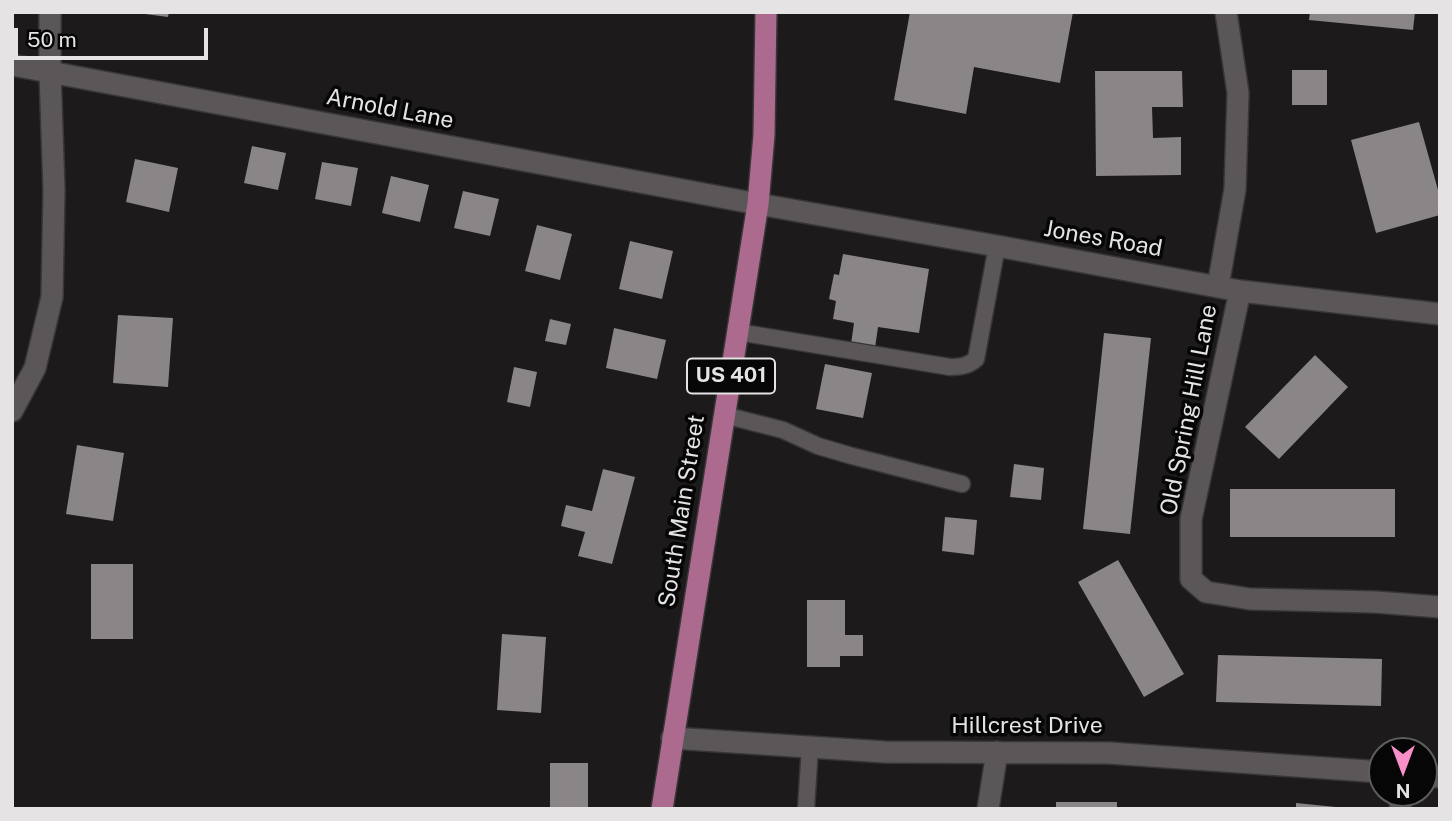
<!DOCTYPE html>
<style>
body{margin:0}
#map{position:relative;width:1452px;height:821px;overflow:hidden;background:#1d1a1b;font-family:"Public Sans",sans-serif}
canvas{display:block}
.frame{position:absolute;inset:0;border:14px solid #e5e3e4;pointer-events:none}
.north{position:absolute;left:1368px;top:737px;width:70px;height:70px;box-sizing:border-box;background:#060606;border:2px solid #5f5e5f;border-radius:50%;rotate:180deg;font-size:19px;font-weight:700;line-height:28px;text-align:center;color:#e5e3e4}
.north::after{content:'';display:block;margin:auto;width:24px;height:32px;background:#f98fc9;clip-path:polygon(50% 0,100% 100%,50% 72%,0 100%)}
.scale{position:absolute;left:14px;top:28px;width:194px;height:32px;box-sizing:border-box;border:4px solid #e5e3e4;border-top:0;padding-left:9px;font-size:21px;line-height:24px;white-space:nowrap;color:#e5e3e4;-webkit-text-stroke:5px #060606;paint-order:stroke}
</style>
<div id="map">
<canvas width="1452" height="821"></canvas>
<div class="frame"></div>
<div class="north">N</div>
<div class="scale">50 m</div>
</div>
<script>
const context = document.querySelector('canvas').getContext('2d');
context.lineJoin = 'round';
function fill(path, color) {
  context.fillStyle = color;
  context.fill(path, 'evenodd');
}
function stroke(path, color, width, dash) {
  context.strokeStyle = color;
  context.lineWidth = width;
  context.lineCap = dash ? 'butt' : 'round';
  context.setLineDash(dash || []);
  context.stroke(path);
}
function label(font, color, halo, rows, align = 'center') {
  context.font = font + ' "Public Sans",sans-serif';
  context.lineWidth = 7;
  context.setLineDash([]);
  context.textBaseline = 'middle';
  context.strokeStyle = halo;
  context.fillStyle = color;
  for (const [text, x, y, turn = 0] of rows) {
    context.save();
    context.translate(x, y);
    context.rotate((+turn || 0) * Math.PI / 180);
    context.textAlign = isNaN(turn) ? turn : align;
    if (halo) context.strokeText(text, 0, 0);
    context.fillText(text, 0, 0);
    context.restore();
  }
}
const building = new Path2D(`
 M 145,12 L 169,12 L 168,17 L 145,14 Z
 M 910,12 L 1073,12 L 1060,83 L 974,67 L 966,114 L 894,100 Z
 M 1310,12 L 1415,12 L 1413,30 L 1309,20 Z
 M 1292,70 L 1327,70 L 1327,105 L 1292,105 Z
 M 1095,71 L 1182,71 L 1183,107 L 1152,107 L 1153,138 L 1181,137 L 1181,175 L 1096,176 Z
 M 1419,122 L 1440,197 L 1440,215 L 1376,233 L 1351,140 Z
 M 252,146 L 286,153 L 278,190 L 244,183 Z
 M 135,159 L 178,168 L 169,212 L 126,202 Z
 M 322,162 L 358,168 L 351,206 L 315,199 Z
 M 391,176 L 429,185 L 420,222 L 382,213 Z
 M 463,191 L 499,199 L 490,236 L 454,228 Z
 M 537,225 L 572,234 L 560,280 L 525,271 Z
 M 630,241 L 673,251 L 662,299 L 619,289 Z
 M 843,254 L 929,269 L 919,333 L 878,327 L 875,348 L 851,344 L 854,323 L 833,319 L 836,301 L 829,299 L 834,274 L 839,275 Z
 M 118,315 L 173,318 L 168,387 L 113,383 Z
 M 550,319 L 571,324 L 566,345 L 545,341 Z
 M 614,328 L 666,340 L 657,379 L 606,368 Z
 M 1104,333 L 1151,338 L 1130,534 L 1083,529 Z
 M 1315,355 L 1348,387 L 1279,459 L 1245,427 Z
 M 825,364 L 872,373 L 863,418 L 816,409 Z
 M 514,367 L 537,372 L 530,407 L 507,402 Z
 M 77,445 L 124,453 L 113,521 L 66,514 Z
 M 1014,464 L 1044,468 L 1041,500 L 1010,497 Z
 M 603,469 L 635,477 L 612,564 L 578,556 L 585,532 L 561,526 L 566,505 L 592,511 Z
 M 1230,489 L 1395,489 L 1395,537 L 1230,537 Z
 M 945,517 L 977,520 L 974,555 L 942,551 Z
 M 1118,560 L 1184,674 L 1144,697 L 1078,582 Z
 M 91,564 L 133,564 L 133,639 L 91,639 Z
 M 807,600 L 845,600 L 845,635 L 863,635 L 863,656 L 840,656 L 840,667 L 807,667 Z
 M 502,634 L 546,637 L 541,713 L 497,710 Z
 M 1218,655 L 1382,659 L 1381,706 L 1216,702 Z
 M 550,763 L 588,763 L 588,809 L 550,809 Z
 M 1056,802 L 1117,802 L 1117,809 L 1056,809 Z
 M 1296,803 L 1336,807 L 1335,809 L 1296,809 Z`);
const service = new Path2D(`
 M 738,332 L 950,367 C 960,367 968,366 976,359 L 997,246
 M 724,415 L 783,430 L 818,446 L 852,456 L 962,484
 M 806,809 L 810,747`);
const minor = new Path2D(`
 M 12,65 L 758,204 L 997,246 L 1240,291 L 1440,314
 M 1218,286 L 1235,189 L 1238,93 L 1226,12
 M 1240,291 L 1191,519 L 1191,579 L 1206,592 L 1250,599 L 1375,602 L 1440,607
 M 12,411 L 35,368 L 52,297 L 54,190 L 50,72 L 50,12
 M 672,738 L 885,752 L 1109,753 L 1382,772
 M 1424,775 L 1440,777
 M 988,809 L 997,752
 M 1400,809 L 1402,793`);
const primary = new Path2D(`
 M 662,809 L 758,204 L 764,135 L 766,12`);
const shields = [
 [731,376,88]
];
const shieldNames = [
 ["US 401",731,376]
];
const streetNames = [
 ["Arnold Lane",390,109,11],
 ["Jones Road",1103,239,10],
 ["Old Spring Hill Lane",1189,410,-79],
 ["South Main Street",682,511,-81],
 ["Hillcrest Drive",1027,726]
];
fill(building, '#8a8688');
stroke(service, '#383637', 19);
stroke(minor, '#383637', 24);
stroke(primary, '#383637', 24);
stroke(service, '#5b5759', 16);
stroke(minor, '#5b5759', 21);
stroke(primary, '#ac6a8f', 21);
for (const [x, y, w] of shields) {
  const box = new Path2D();
  box.roundRect(x - w / 2, y - 17.5, w, 35, 5);
  context.fillStyle = '#060606';
  context.fill(box);
  stroke(box, '#e5e3e4', 2);
}
label('bold 21px', '#e5e3e4', null, shieldNames);
label('23px', '#e5e3e4', '#060606', streetNames);
</script>
